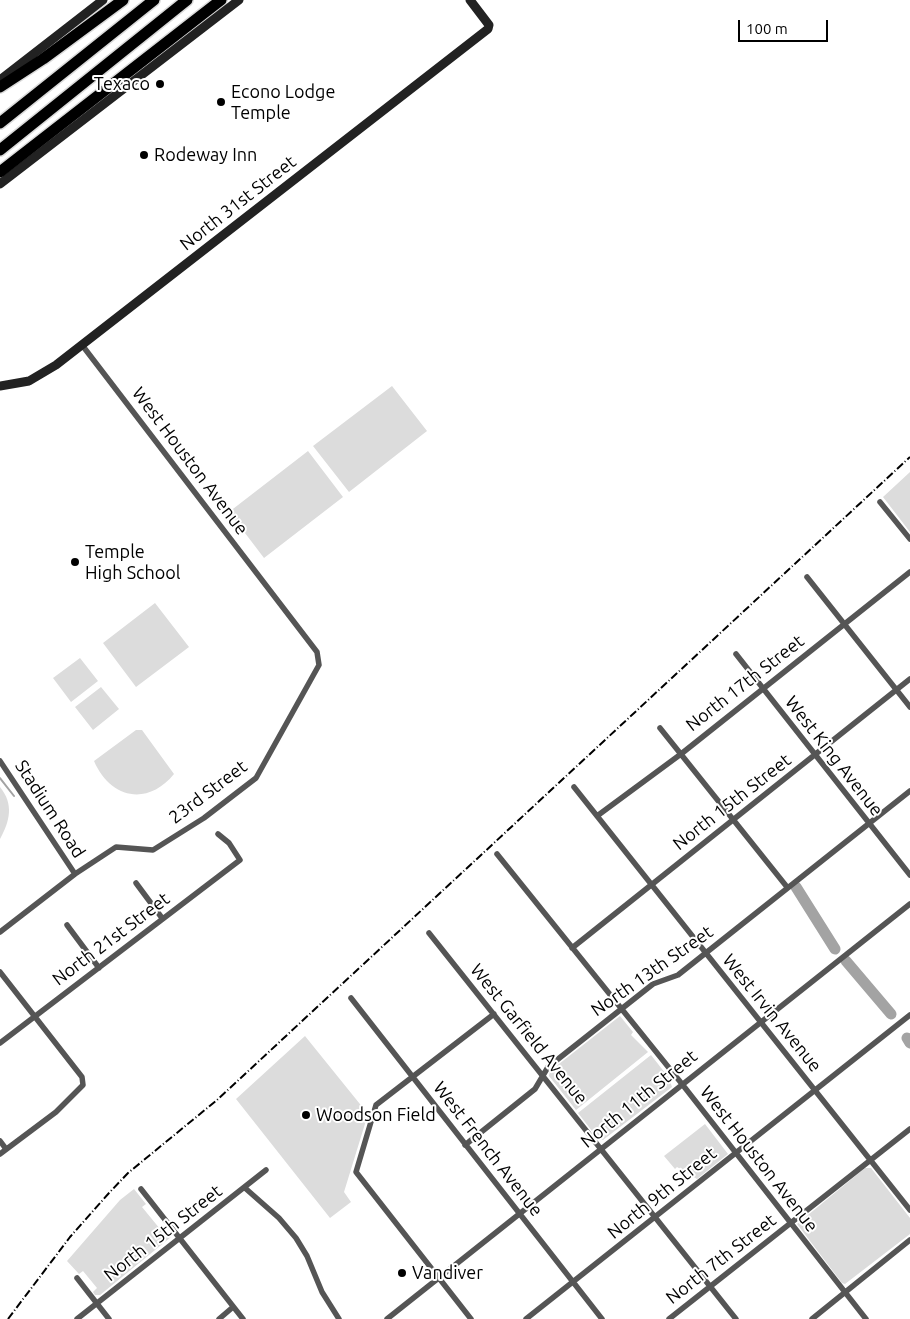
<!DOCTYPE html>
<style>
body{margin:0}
#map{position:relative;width:910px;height:1319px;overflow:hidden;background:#fff;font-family:Ubuntu,sans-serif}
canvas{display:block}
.scale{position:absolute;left:738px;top:20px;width:90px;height:22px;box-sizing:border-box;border:2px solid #000;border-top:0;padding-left:6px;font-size:15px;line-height:18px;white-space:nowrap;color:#000;-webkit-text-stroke:4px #fff;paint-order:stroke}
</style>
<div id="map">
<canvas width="910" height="1319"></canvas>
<div class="scale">100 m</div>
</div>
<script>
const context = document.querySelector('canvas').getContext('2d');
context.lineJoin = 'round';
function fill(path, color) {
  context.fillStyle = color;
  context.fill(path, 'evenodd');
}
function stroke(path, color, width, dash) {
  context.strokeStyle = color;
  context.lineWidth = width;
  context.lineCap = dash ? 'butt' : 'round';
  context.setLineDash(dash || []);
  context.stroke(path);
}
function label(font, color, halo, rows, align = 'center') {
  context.font = font + ' Ubuntu,sans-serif';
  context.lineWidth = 4;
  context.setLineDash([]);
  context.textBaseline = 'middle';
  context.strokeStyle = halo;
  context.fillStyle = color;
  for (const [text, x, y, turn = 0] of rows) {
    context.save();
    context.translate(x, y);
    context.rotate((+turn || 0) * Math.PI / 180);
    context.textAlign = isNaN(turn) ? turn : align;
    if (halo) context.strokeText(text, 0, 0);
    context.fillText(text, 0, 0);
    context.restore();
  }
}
const green = new Path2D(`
 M 392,386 L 427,431 L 349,492 L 313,446 Z
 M 308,451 L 343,497 L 264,558 L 229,512 Z
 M 910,472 L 910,532 L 883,497 Z
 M 155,603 L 189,647 L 136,687 L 103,643 Z
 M 80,658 L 98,681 L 71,702 L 53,678 Z
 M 101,687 L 119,709 L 93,730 L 75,707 Z
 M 136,730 L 142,730 L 174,774 C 147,807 110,798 94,761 Z
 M 0,787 C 14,804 10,821 0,839 Z
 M 620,1016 L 633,1032 L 631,1035 L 648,1052 L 576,1110 L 549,1076 L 550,1071 Z
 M 305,1036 L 368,1114 L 344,1192 L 351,1202 L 330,1218 L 236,1099 Z
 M 651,1055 L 669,1078 L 672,1087 L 603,1140 L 599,1140 L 578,1113 Z
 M 705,1124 L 728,1154 L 697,1179 L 677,1167 L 675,1169 L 664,1156 Z
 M 865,1168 L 871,1168 L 910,1218 L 910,1234 L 845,1284 L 842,1283 L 797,1224 Z
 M 134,1189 L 146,1204 L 142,1207 L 165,1235 L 169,1232 L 171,1237 L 100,1295 L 95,1295 L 93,1292 L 97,1288 L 83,1271 L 79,1274 L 67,1261 L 120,1200 Z`);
const stream = new Path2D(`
 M 0,778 L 14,796`);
const river = new Path2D(`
 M 796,887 L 835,949
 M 846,961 L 891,1014
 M 907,1038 L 910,1043`);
const street = new Path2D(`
 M 880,502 L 910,539
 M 807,577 L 910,707
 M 736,654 L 910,875
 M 660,728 L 787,887
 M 0,761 L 75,874
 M 574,787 L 910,1210
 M 597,816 L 681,754 L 910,572
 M 497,854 L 682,1084 L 866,1319
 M 136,883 L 162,918
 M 67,925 L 99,968
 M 0,932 L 75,874 L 116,847 L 153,850 L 204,818 L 256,778 L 319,665 L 317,652 L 82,345
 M 429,933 L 736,1319
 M 572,948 L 910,679
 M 0,972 L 82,1077 L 83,1085 L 56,1112 L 0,1154
 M 351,998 L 602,1319
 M 0,1043 L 240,860 L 229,843 L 218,834
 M 0,1141 L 6,1149
 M 465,1145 L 535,1089 L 548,1067 L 653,984 L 678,975 L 910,791
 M 245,1188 L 279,1218 L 296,1238 L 307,1256 L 322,1292 L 339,1319
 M 141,1189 L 243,1319
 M 77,1278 L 109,1319
 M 77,1319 L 266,1170
 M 219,1319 L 233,1307
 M 387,1319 L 910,904
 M 471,1319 L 356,1172 L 376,1105 L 494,1014
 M 526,1319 L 910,1015
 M 669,1319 L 910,1129
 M 812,1319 L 910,1240`);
const secondary = new Path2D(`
 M 0,80 L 103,0
 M 0,184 L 239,0
 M 0,386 L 29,381 L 56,365 L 488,29 L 489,25 L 470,0`);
const highway = new Path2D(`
 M 0,87 L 43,59 L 123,0
 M 0,123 L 154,0
 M 0,150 L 187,0
 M 0,172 L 221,0`);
const rail = new Path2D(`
 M 8,1319 L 70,1237 L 109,1193 L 128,1173 L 217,1100 L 910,457`);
const markers = [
 [160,84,5,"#000"],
 [221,102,5,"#000"],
 [144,155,5,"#000"],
 [75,562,5,"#000"],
 [306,1115,5,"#000"],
 [402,1273,5,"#000"]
];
const poiNames = [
 ["Texaco",150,84,"right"],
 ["Econo Lodge",231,92],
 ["Temple",231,113],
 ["Rodeway Inn",154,155],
 ["Temple",85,552],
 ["High School",85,573],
 ["Woodson Field",316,1115],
 ["Vandiver",412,1273]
];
const streetNames = [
 ["North 31st Street",238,203,-38],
 ["West Houston Avenue",190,461,53],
 ["North 17th Street",745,683,-38],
 ["West King Avenue",834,756,52],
 ["23rd Street",208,792,-37],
 ["North 15th Street",732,802,-38],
 ["Stadium Road",50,809,57],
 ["North 21st Street",111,939,-37],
 ["North 13th Street",652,971,-35],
 ["West Irvin Avenue",772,1013,51],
 ["West Garfield Avenue",529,1034,51],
 ["North 11th Street",639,1099,-39],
 ["West French Avenue",488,1149,52],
 ["West Houston Avenue",759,1159,52],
 ["North 9th Street",662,1193,-39],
 ["North 15th Street",163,1233,-38],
 ["North 7th Street",721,1259,-38]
];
fill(green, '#dcdcdc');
stroke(stream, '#a3a3a3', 2);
stroke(river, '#a3a3a3', 11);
stroke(highway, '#dbdbdb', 14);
stroke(street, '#555', 5.5);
stroke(secondary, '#222', 9);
stroke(highway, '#000', 11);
stroke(rail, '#000', 2, [8, 2.5, 1, 2.5]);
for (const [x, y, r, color] of markers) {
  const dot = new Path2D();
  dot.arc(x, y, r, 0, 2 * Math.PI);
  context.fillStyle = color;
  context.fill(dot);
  stroke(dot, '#fff', 2);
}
label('18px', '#000', '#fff', poiNames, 'left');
label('18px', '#000', '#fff', streetNames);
</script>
